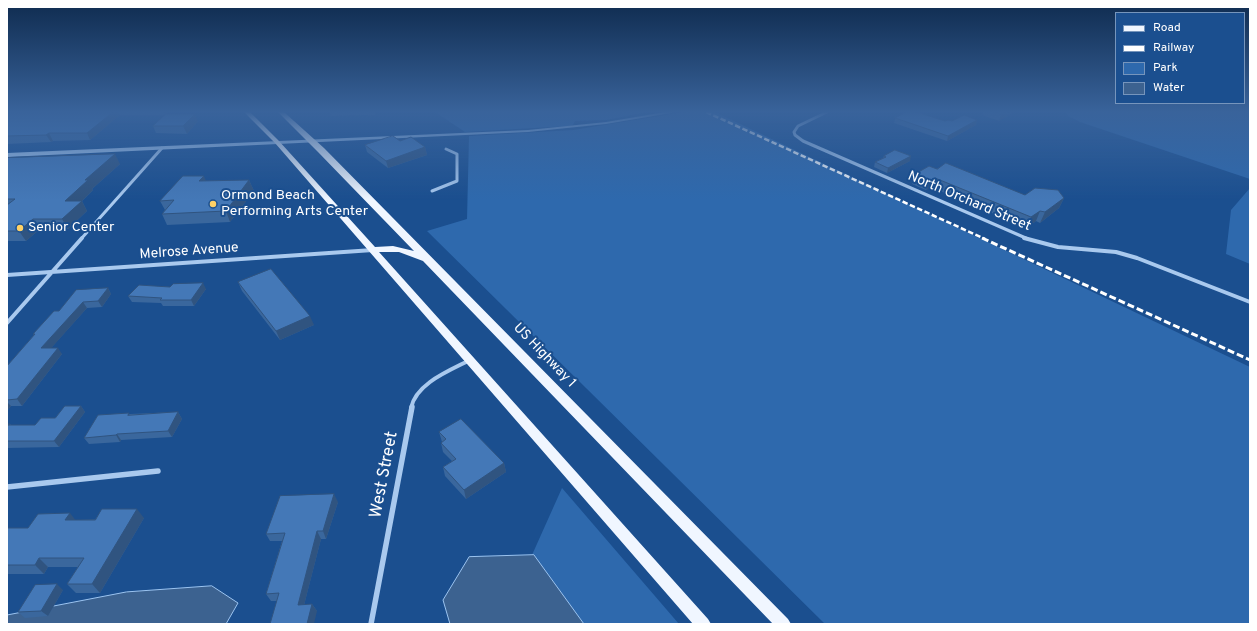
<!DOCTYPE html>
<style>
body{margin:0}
#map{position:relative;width:1257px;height:631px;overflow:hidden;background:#1b4f8f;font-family:Overpass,sans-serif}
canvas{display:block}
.frame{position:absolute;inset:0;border:8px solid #fff;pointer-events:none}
.legend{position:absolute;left:1115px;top:12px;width:130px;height:92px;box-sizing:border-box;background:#1b4f8f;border:1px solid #7695bc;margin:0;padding:5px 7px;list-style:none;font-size:12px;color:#fff}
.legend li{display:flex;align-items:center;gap:8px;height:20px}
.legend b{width:20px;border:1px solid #7695bc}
</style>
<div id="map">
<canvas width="1257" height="631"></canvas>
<div class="frame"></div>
<ul class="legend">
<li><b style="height:5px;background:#f0f6ff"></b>Road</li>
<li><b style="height:5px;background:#fff"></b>Railway</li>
<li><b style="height:11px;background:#2e69ad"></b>Park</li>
<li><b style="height:11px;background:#3c6290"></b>Water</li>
</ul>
</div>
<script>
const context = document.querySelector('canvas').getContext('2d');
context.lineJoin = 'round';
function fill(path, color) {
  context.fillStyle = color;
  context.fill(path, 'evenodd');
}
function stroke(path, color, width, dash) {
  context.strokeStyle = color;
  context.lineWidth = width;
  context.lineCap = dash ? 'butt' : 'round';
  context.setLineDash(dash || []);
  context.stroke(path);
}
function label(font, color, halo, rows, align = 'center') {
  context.font = font + ' Overpass,sans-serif';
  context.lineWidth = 4;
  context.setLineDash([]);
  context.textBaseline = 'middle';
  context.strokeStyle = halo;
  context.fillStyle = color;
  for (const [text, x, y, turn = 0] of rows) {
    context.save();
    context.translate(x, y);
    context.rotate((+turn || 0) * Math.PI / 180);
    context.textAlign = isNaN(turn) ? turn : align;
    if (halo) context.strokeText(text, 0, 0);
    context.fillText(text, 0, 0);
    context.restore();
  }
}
const green = new Path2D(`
 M 435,112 L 647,112 L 607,120 L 575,121 L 573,125 L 569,126 L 465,132 Z
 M 684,112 L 715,112 L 1250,367 L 1250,624 L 825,624 L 427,231 L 467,219 L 469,136 L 573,130 Z
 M 1066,112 L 1250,112 L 1250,179 L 1080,122 L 1068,116 Z
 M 1250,188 L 1250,264 L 1226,254 L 1231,210 Z
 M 562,488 L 679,624 L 584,624 L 534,555 L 532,555 Z`);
const water = new Path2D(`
 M 534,555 L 584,624 L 450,624 L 443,600 L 469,557 Z
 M 212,586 L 238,603 L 226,624 L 7,624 L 7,615 L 126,592 Z`);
const minorFar2 = new Path2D(`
 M 827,112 L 798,126 L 794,132 L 795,135 L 803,141 L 1028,239
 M 432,191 L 457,181 L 457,154 L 446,149
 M 81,239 L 162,148`);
const minorFar1 = new Path2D(`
 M 1024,238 L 1058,247 L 1116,252 L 1137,258 L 1250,302
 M 7,275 L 373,250
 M 7,323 L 82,238
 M 411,408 C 416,383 451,370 470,360`);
const minor = new Path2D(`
 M 7,487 L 158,471
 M 371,624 L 412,407`);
const tertiary = new Path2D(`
 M 665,112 L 673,112 L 671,113 L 606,124 L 528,132 L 7,157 L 7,153 L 528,130 L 606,122 Z`);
const primary = new Path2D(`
 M 244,112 L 250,112 L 279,141 L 375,247 L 393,246 L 414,251 L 318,152 L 278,112 L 284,112 L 324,148 L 788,619 L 791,624 L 773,624 L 423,261 L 399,252 L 379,252 L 708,619 L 711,624 L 693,624 L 275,143 Z`);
const railFar1 = new Path2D(`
 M 706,112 L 985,239`);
const rail = new Path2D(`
 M 982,238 L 1250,360`);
const wall = new Path2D(`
 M 7,112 L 167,112 L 164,115 L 120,115 L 90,140 L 53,141 L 51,142 L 7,144 Z
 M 330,112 L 376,112 L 375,115 L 331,116 Z
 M 983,112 L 1014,112 L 999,121 L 982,115 Z
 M 895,118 L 945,121 L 977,120 L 976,125 L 947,141 L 894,123 Z
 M 198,121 L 187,134 L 156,133 L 153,126 Z
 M 400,141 L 425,147 L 427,155 L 388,168 L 367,152 L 365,145 Z
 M 884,156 L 910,161 L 887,173 L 874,167 L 875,162 L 883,158 Z
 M 7,158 L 120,164 L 92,189 L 93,190 L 82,201 L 87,211 L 68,229 L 40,229 L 26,241 L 7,241 Z
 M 937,169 L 1025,195 L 1064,198 L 1059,208 L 1040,223 L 1036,221 L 1027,228 L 931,187 L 926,190 L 912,184 L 915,174 Z
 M 249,180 L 254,191 L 230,222 L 167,225 L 162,214 L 165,210 L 160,201 L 206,181 Z
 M 238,282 L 314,325 L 280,340 L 242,291 Z
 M 170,287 L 206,289 L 194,306 L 163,306 L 161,303 L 132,302 L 128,296 Z
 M 108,288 L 111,294 L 102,307 L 87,308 L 51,348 L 62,354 L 22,406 L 11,406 L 7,411 L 7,366 L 34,335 L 33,334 L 59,311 Z
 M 81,406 L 85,412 L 59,447 L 7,448 L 7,424 L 10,424 L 11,425 L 35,425 L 55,418 Z
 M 178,412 L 182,419 L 172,437 L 121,440 L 120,442 L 89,444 L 84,438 L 130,414 Z
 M 439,432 L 504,463 L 506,472 L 466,499 L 445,476 L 443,467 L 452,461 L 443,452 L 441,443 L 442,442 Z
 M 338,502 L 326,539 L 321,539 L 304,605 L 312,604 L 317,611 L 276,601 L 271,601 L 266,594 L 282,541 L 270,541 L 266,534 Z
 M 144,518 L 100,593 L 76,593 L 67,584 L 78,567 L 48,567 L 44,574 L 7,574 L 7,528 L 28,528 L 76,520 Z
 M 63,590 L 48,616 L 25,618 L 18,612 Z`);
const shadedWall = new Path2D(`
 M 113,112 L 118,112 L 120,115 L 90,140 L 87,133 Z
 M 162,112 L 167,112 L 164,115 Z
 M 1004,112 L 1014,112 L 999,121 L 1001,114 Z
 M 195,114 L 198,121 L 187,134 L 183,126 Z
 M 977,120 L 976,125 L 947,141 L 948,136 Z
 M 49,133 L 53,141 L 51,142 L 46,135 Z
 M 425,147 L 427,155 L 388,168 L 386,161 Z
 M 115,154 L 120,164 L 92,189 L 93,190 L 82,201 L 87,211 L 68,229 L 62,219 L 65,201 L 85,180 Z
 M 911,156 L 910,161 L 887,173 L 888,168 Z
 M 204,176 L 208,186 L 199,181 Z
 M 935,178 L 931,187 L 926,190 L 929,181 Z
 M 249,180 L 254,191 L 230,222 L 226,211 Z
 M 1064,198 L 1059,208 L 1040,223 L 1045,212 Z
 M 1040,211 L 1036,221 L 1027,228 L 1031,217 Z
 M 33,219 L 40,229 L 26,241 L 19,231 Z
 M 203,283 L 206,289 L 194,306 L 191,300 Z
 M 108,288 L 111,294 L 102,307 L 98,301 Z
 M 83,302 L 87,308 L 46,354 L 41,348 Z
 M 310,316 L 314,325 L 280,340 L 276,331 Z
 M 58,348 L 62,354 L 22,406 L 17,399 Z
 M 7,402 L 11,406 L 7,411 Z
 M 81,406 L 85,412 L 59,447 L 54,441 Z
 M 178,412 L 182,419 L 172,437 L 168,431 Z
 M 117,434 L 121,440 L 120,442 L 116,435 Z
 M 504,463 L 506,472 L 466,499 L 464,490 Z
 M 334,494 L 338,502 L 326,539 L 323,531 Z
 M 137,509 L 144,518 L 100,593 L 92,584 Z
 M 70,513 L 77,522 L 65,520 Z
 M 317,531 L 321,539 L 302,613 L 298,605 Z
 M 39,558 L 48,567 L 44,574 L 35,565 Z
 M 57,584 L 63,590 L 48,616 L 41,611 Z
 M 312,604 L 317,611 L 314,624 L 307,624 Z`);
const building = new Path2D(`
 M 7,112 L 113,112 L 87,133 L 49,133 L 46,135 L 7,136 Z
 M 907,112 L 916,112 L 945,121 L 948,120 L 952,121 L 964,115 L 977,120 L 948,136 L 895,118 Z
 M 995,112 L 1004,112 L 1001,114 Z
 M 166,114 L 195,114 L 183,126 L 153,126 Z
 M 393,136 L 400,141 L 411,137 L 425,147 L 386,161 L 365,145 Z
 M 895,150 L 911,156 L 888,168 L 875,162 L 886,157 L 884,156 Z
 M 115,154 L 85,180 L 88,180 L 65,201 L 82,201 L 62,219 L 33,219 L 19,231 L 7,231 L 7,205 L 15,199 L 7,199 L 7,158 Z
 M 946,163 L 1025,195 L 1035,188 L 1058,190 L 1064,198 L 1045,212 L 1040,211 L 1031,217 L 935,178 L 929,181 L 915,174 L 929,166 L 937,169 Z
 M 183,176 L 204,176 L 199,181 L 249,180 L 226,211 L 162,214 L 174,200 L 160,201 Z
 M 271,269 L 310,316 L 276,331 L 238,282 Z
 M 203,283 L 191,300 L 160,300 L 162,298 L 128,296 L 139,285 L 170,287 L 173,284 Z
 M 108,288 L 98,301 L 83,302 L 41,348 L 58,348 L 17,399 L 7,400 L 7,366 L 35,334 L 33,334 L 54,311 L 59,311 L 76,290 Z
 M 65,406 L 81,406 L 54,441 L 7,441 L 7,424 L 10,424 L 8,425 L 35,425 L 41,418 L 55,418 Z
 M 178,412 L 168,431 L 117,434 L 116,435 L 84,438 L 98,415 L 129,413 L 128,415 Z
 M 461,419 L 504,463 L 464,490 L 443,467 L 456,459 L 441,443 L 446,439 L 439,432 Z
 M 334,494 L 323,531 L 317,531 L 298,605 L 312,604 L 307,624 L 270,624 L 279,593 L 266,594 L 285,533 L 266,534 L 280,496 Z
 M 102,509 L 137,509 L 92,584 L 67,584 L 84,558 L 39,558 L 35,565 L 7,565 L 7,528 L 28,528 L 38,514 L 70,513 L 65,520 L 95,520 Z
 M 57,584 L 41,611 L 18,612 L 35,585 Z`);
const markers = [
 [213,204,4,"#ffd166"],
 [20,228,4,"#ffd166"]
];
const poiNames = [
 ["Ormond Beach",221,196],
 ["Performing Arts Center",221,212],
 ["Senior Center",28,228]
];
const streetNames = [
 ["North Orchard Street",969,202,23],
 ["Melrose Avenue",189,252,-4],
 ["US Highway 1",544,356,46]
];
const nearStreetnames = [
 ["West Street",385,475,-79]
];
fill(green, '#2e69ad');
fill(water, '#3c6290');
stroke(water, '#9cc4f0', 1);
stroke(minorFar2, '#a9c9ee', 3);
stroke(minorFar1, '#a9c9ee', 4);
stroke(minor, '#a9c9ee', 5.5);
fill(tertiary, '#a9c9ee');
fill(primary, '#f0f6ff');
stroke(railFar1, '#fff', 2.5, [5.5, 2.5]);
stroke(rail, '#fff', 3, [7, 3]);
fill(wall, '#3a679d');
fill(shadedWall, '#305480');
fill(building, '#4478b7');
stroke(building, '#305480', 1);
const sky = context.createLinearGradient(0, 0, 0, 200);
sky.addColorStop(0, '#0f2b4f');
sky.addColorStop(0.56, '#39639b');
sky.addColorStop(1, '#39639b00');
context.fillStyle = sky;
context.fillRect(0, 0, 1257, 200);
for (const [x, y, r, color] of markers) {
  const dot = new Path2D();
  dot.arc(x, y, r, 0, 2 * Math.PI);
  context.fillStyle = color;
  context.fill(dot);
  stroke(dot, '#1b4f8f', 1.5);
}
label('14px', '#fff', '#1b4f8f', poiNames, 'left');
label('14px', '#fff', '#1b4f8f', streetNames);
label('17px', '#fff', '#1b4f8f', nearStreetnames);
</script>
